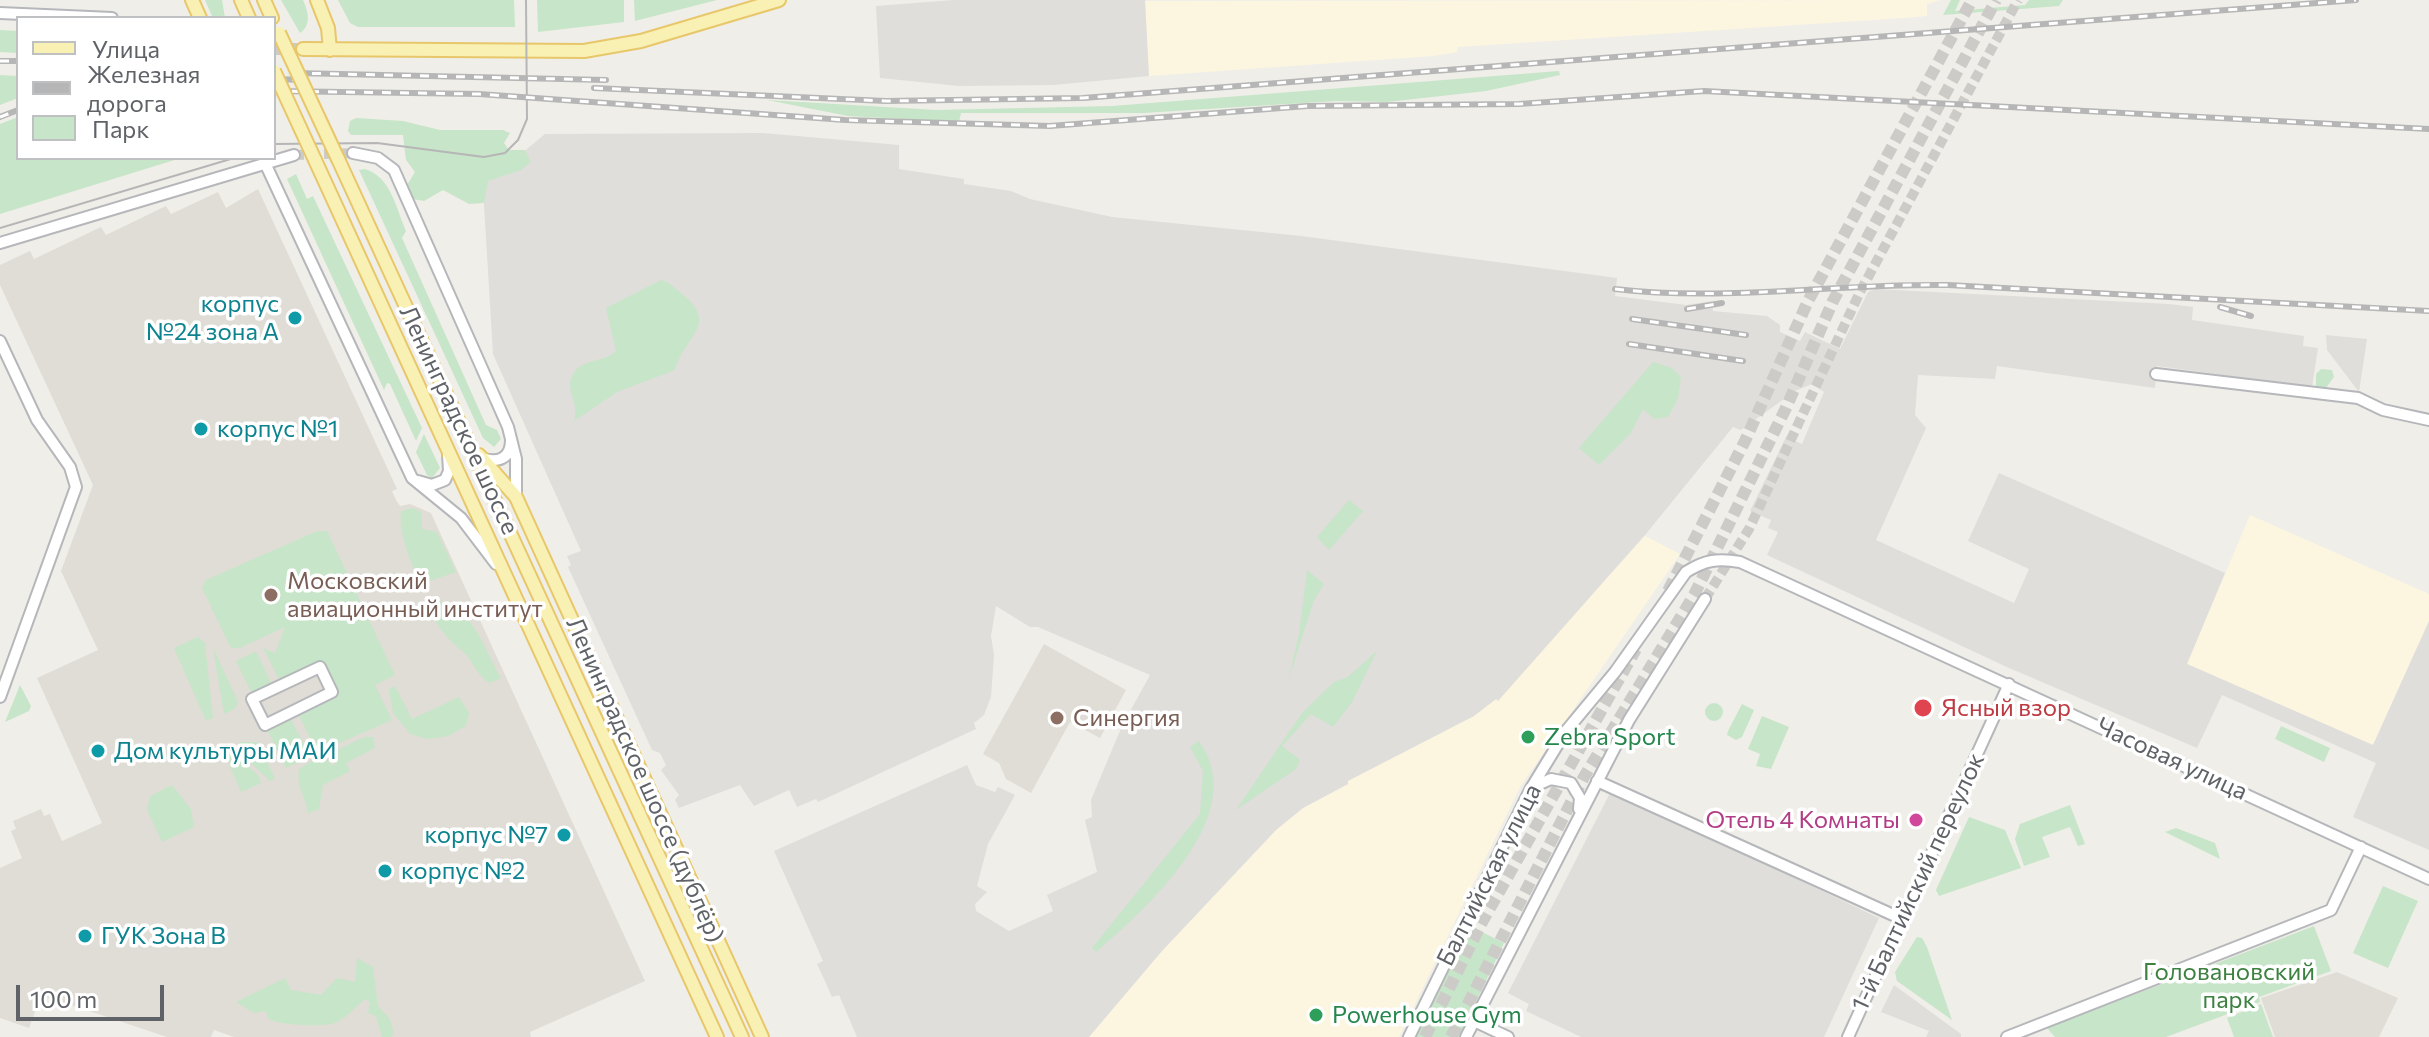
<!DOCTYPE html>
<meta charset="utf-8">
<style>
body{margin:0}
#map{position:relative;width:2429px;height:1037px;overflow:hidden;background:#f0eee8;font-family:Commissioner,sans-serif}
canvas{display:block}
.legend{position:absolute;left:16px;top:16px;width:260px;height:144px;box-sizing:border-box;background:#fff;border:2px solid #bfc0c2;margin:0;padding:10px 14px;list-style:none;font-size:24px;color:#5f6267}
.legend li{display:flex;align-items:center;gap:16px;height:40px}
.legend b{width:40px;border:2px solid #bfc0c2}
.scale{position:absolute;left:16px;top:985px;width:148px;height:36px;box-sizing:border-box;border:4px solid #5f6267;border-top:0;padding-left:10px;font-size:24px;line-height:28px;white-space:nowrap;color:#5f6267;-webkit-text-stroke:6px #fff;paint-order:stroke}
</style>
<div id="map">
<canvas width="2429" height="1037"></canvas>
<ul class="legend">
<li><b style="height:10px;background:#f9f0b4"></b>Улица</li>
<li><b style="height:10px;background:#b6b6b7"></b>Железная дорога</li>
<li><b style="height:22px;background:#c7e5c8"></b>Парк</li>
</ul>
<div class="scale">100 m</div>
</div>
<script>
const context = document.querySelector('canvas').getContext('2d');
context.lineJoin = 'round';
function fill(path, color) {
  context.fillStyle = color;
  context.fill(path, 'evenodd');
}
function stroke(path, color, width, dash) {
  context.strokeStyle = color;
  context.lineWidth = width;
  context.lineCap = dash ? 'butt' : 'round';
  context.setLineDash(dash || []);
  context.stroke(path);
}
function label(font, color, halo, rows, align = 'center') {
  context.font = font + ' Commissioner,sans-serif';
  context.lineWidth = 7;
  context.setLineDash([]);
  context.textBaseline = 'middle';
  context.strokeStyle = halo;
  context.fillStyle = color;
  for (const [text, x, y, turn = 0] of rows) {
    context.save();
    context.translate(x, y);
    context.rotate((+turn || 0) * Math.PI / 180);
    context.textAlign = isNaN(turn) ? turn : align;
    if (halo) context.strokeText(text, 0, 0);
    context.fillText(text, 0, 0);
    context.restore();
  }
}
const commercial = new Path2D(`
 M 1940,0 L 1927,4 L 1927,16 L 1904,18 L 1458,47 L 1457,52 L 1433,56 L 1149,76 L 1145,1 Z
 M 2250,515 L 2429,594 L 2429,621 L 2373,745 L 2187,664 Z
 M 1645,536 L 1680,554 L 1520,787 L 1399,1037 L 1089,1037 L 1162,951 L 1276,830 L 1303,808 L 1348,784 L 1347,781 L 1474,716 L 1496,699 Z`);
const industrial = new Path2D(`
 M 954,0 L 1145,0 L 1149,76 L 1054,85 L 959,86 L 880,78 L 876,6 Z
 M 763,133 L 899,145 L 899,169 L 964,179 L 964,184 L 1011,191 L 1030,199 L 1112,217 L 1301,236 L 1617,278 L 1615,296 L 1686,305 L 1712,301 L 1713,311 L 1767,316 L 1780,325 L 1780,332 L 1800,341 L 1805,332 L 1840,349 L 1868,292 L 1875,289 L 2169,304 L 2193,307 L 2192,320 L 2304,336 L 2303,346 L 2318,348 L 2312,387 L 2157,366 L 2155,388 L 1997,366 L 1995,379 L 1918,375 L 1915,415 L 1926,428 L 1876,540 L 2014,603 L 2029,569 L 1968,541 L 1999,473 L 2225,573 L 2187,664 L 2373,745 L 2429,621 L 2429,850 L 2353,817 L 2376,763 L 2222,695 L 2197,748 L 2009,668 L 1767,555 L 1778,532 L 1768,528 L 1771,520 L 1750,511 L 1786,437 L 1802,444 L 1824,392 L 1812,384 L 1795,391 L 1741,430 L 1733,427 L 1645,535 L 1498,701 L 1496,699 L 1474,716 L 1348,781 L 1348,784 L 1303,808 L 1276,830 L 1162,951 L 1089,1037 L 857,1037 L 839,995 L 832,997 L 825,981 L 817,964 L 823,961 L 774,851 L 967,765 L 976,785 L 995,792 L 998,787 L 1015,795 L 988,844 L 977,886 L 987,892 L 975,904 L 976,911 L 1009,931 L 1053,911 L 1047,895 L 1097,872 L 1085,820 L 1092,817 L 1091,800 L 1122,726 L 1150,675 L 1038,627 L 1030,627 L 996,606 L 991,636 L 994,655 L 991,697 L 984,715 L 974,723 L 976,729 L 818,802 L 816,799 L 797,807 L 789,790 L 754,806 L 740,785 L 679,808 L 675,800 L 679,795 L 661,770 L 666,765 L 660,753 L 652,750 L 568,567 L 571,565 L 567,556 L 581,551 L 493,354 L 482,172 L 502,170 L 545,134 Z
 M 2326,335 L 2367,339 L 2359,392 L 2327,350 Z
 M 1611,791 L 1879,918 L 1824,1037 L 1581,1037 L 1526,1011 L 1529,1004 L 1508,993 Z
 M 1894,985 L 1961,1034 L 1961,1037 L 1926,1037 L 1929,1031 L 1881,1012 Z`);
const education = new Path2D(`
 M 258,189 L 397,489 L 392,491 L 396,500 L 400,506 L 410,504 L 431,513 L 645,981 L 530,1032 L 531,1037 L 234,1037 L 214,1030 L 211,1037 L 167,1037 L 41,995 L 29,1028 L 0,1018 L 0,868 L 22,858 L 11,831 L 16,829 L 13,821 L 41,809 L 44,816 L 50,814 L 62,841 L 102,823 L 37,678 L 98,650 L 61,571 L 93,485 L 0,285 L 0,265 L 30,251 L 34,259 L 101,227 L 106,235 L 166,206 L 171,214 L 218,192 L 226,208 Z
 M 1044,644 L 1126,690 L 1100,738 L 1070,722 L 1031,793 L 1006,779 L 999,763 L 983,754 Z
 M 2337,972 L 2398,998 L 2379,1037 L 2275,1037 L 2261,998 Z`);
const green = new Path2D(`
 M 205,0 L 222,0 L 225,18 L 213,18 Z
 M 281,0 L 303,0 C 308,11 312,25 300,33 Z
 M 338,0 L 514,0 L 515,27 L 358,27 L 350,23 Z
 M 537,0 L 624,0 L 624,22 L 538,32 Z
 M 634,0 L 717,0 L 635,21 Z
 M 1951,0 L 1960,0 L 1955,11 L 2025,5 L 2029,0 L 2063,0 L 2059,6 L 1943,15 Z
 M 0,30 L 18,31 L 18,53 L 0,52 Z
 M 1559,71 L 1560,75 L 1486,91 L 1387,102 L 1336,101 L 1143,113 L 961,113 L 959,122 L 848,116 L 767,100 L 937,110 L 1112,106 Z
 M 0,75 L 18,76 L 18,98 L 0,105 Z
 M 18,117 L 18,158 L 181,158 L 0,214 L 0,124 Z
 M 356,118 L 403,121 L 440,130 L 503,130 L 510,133 L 504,143 L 509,150 L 525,150 L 531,162 L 521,170 L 488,181 L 484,203 L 469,204 L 443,190 L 424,201 L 413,199 L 407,185 L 415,172 L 406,160 L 403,135 L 351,135 L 348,131 L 350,121 Z
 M 365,169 C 391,177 396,208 406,231 L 402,238 L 486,425 L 497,430 L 501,439 L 494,447 L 483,438 L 359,170 Z
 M 296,174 L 307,199 L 313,196 L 422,428 L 416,441 L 390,384 L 387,383 L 384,390 L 287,179 Z
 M 661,280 C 670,282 675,289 682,294 C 720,324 684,337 675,370 L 617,392 L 574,421 C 580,403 565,390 572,376 C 581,357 603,364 616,351 L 606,308 Z
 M 1653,362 L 1672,368 L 1681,377 L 1678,399 L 1668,417 L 1654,419 L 1643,409 L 1631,433 L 1599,465 L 1579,448 Z
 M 2321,369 L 2332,370 L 2334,377 L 2325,389 L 2316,388 L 2316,374 Z
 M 424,434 L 440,468 L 432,478 L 427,475 L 416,452 Z
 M 1349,500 L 1363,511 L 1329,550 L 1317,537 Z
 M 413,508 L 421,512 L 422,529 L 437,532 L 456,572 L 421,584 C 411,563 398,533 401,511 Z
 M 327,531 L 395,675 L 375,685 L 392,720 L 321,751 L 316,750 L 296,710 L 332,692 L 320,667 L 282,685 L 263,648 L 275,653 L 285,627 L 240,648 L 231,648 L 202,588 L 206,580 L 315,532 Z
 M 1307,570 L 1324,584 L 1314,600 L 1288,681 L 1299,634 Z
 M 438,601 C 476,611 483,648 501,678 L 490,683 C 475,675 474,660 461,650 C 447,638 431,623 431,602 Z
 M 198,637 L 205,643 L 213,718 L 206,721 L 174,648 Z
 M 213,648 L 238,702 L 235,709 L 224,714 Z
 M 256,651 L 274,689 L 254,698 L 236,661 Z
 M 1377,651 L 1352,702 L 1333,727 L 1311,714 L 1282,746 L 1300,760 L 1296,769 L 1236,810 L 1302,713 L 1334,682 L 1348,677 Z
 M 20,685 L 31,706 L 29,711 L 5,722 Z
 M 395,686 L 412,719 L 459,697 L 469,713 L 466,726 L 448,736 L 428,739 L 410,734 L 393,713 L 389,689 Z
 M1705 712a9 9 0 1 1 18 0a9 9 0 1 1-18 0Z
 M 1742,704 L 1754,710 L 1742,737 L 1736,740 L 1727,735 L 1728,731 Z
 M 288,713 L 310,757 L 286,768 L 265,725 Z
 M 1762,716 L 1789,727 L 1771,769 L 1756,766 L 1760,754 L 1748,749 Z
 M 2281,726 L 2330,748 L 2324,762 L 2275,739 Z
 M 364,737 L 373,737 L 375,748 L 346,763 L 350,771 L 323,785 L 319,809 L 308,813 C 305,795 296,787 299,769 L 325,753 L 330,764 L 335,765 L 331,753 Z
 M 1199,741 C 1252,814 1148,907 1096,952 L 1092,948 L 1200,814 L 1203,771 L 1190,747 Z
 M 240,742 L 257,742 L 275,778 L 270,781 L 236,749 Z
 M 227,748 L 258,775 L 261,783 L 241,792 L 223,750 Z
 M 172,785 L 191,809 L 194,827 L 162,842 L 147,810 L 150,796 Z
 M 2070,805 L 2085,844 L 2078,846 L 2070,827 L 2042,837 L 2050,857 L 2024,866 L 2015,839 L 2020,824 Z
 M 1969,817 L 2005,830 L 2021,868 L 1939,896 L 1936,890 Z
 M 2176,828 L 2215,843 L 2220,859 L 2165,832 Z
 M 2383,886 L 2418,901 L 2388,968 L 2353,953 Z
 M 2314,926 L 2331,971 L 2259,997 L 2260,1002 L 2166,1037 L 2055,1037 L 2047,1028 Z
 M 1472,927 L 1504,943 L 1459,1037 L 1413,1037 Z
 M 1917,937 L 1922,938 L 1927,947 L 1952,1020 L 1897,981 L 1895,972 Z
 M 357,958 L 373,967 L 378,1006 L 390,1019 L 394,1033 L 391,1037 L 382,1037 L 376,1016 L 368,1013 L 370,1002 L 365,999 C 356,1006 346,1019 335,1023 C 322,1027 278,1026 268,1018 L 266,1011 L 254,1013 L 236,1002 L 285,978 L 291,990 L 321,995 L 337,978 L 355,982 Z
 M 2261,1004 L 2273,1037 L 2234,1037 L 2227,1018 Z`);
const minorTunnel = new Path2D(`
 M 294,155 L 353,153
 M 1705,599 L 1749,529 L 1860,292 L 2018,0`);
const majorTunnel = new Path2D(`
 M 274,49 L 303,49
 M 1668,591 L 1745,441 L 1808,301 L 1972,0
 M 1425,1037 L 1481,924 L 1636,649
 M 1451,1037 L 1584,777 L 1694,595 L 1786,408 L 1833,301 L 1996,0`);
const minor = new Path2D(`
 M 0,13 L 112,18
 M 353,153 L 378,158 L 394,170 L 508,427 L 516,459 L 516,497
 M 265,163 L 412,478 L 461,518 L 496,564
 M 0,243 L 294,155
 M 0,341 L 37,420 L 70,467 L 76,487 L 0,697
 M 2156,374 L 2358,398 L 2383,410 L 2429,420
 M 482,458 C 498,464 511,458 511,440
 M 418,481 L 432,485 L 445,480 L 449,471 L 448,454
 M 320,667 L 332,692 L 265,725 L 252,699 Z
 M 1597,781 L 1902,919
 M 1535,786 L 1551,779 L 1571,783 L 1580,798 L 1579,809
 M 1474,1021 L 1508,1037
 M 1409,1037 L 1530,790 L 1566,731 L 1615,672 L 1686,572 C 1705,560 1718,558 1740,562 L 2429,879
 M 1466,1037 L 1629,720 L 1705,599
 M 1848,1037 L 2009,684
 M 2007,1037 L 2331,910 L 2361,847`);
const major = new Path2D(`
 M 192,0 L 200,18
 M 241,0 L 249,18
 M 264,0 L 272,18
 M 317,0 L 328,28 L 330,50
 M 303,49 L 584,51 L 641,41 L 779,0
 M 338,159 L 742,1037
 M 315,160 L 717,1037
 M 479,455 L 516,497 L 762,1037`);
const tram = new Path2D(`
 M 274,144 L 377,143 L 484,157 L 505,153 L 518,140 L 527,119 L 526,0
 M 0,228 L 234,158`);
const rail = new Path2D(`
 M 0,61 L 18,61
 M 294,73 L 606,80
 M 274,79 L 306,80
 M 594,88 L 886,101 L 1083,98 L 2356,0
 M 274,91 L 479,94 L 845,120 L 1050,126 L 1307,106 L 1519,104 L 1704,91 L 2429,129
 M 0,117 L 18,110
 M 1615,289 C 1726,302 1837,283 1948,285 L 2429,311
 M 2220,307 L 2251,316
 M 1687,309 L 1722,303
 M 1632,319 L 1746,335
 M 1629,344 L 1743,361`);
const majorBridge = new Path2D(`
 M 279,33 L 338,159
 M 274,71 L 315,160`);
const markers = [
 [295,318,8,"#0f9aa8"],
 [201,429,8,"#0f9aa8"],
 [271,595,8,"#8d6e63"],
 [1923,708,10,"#e0444e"],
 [1057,718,8,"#8d6e63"],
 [1528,737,8,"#2e9e5b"],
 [98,751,8,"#0f9aa8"],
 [1916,820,8,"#d1479c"],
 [564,835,8,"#0f9aa8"],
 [385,871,8,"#0f9aa8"],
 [85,936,8,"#0f9aa8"],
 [1316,1015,8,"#2e9e5b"]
];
const cultureNames = [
 ["корпус",279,304,"right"],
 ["№24 зона А",279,332,"right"],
 ["корпус №1",217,429],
 ["Дом культуры МАИ",114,751],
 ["корпус №7",548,835,"right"],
 ["корпус №2",401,871],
 ["ГУК Зона В",101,936]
];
const streetNames = [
 ["Ленинградское шоссе",459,420,65],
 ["Часовая улица",2172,759,25],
 ["Ленинградское шоссе (дублёр)",645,780,66],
 ["Балтийская улица",1489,875,-63],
 ["1-й Балтийский переулок",1918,882,-65]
];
const educationNames = [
 ["Московский",287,581],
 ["авиационный институт",287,609],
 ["Синергия",1073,718]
];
const healthNames = [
 ["Ясный взор",1941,708]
];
const leisureNames = [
 ["Zebra Sport",1544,737],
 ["Powerhouse Gym",1332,1015]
];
const hotelNames = [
 ["Отель 4 Комнаты",1900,820]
];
const parkNames = [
 ["Головановский",2229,972],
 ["парк",2229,1000]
];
fill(commercial, '#fcf6e1');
fill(industrial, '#dfdeda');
fill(education, '#e0ddd6');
fill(green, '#c7e5c8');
stroke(minorTunnel, '#cccbc8', 10, [10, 5]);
stroke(majorTunnel, '#cccbc8', 12, [12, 6]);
stroke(minor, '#b5b7bb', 14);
stroke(major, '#e7c76a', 16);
stroke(minor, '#fff', 10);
stroke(major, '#f9f0b4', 12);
stroke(tram, '#b6b6b7', 2);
stroke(rail, '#b6b6b7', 6);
stroke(rail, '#fff', 3, [9]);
stroke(majorBridge, '#e7c76a', 16, []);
stroke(majorBridge, '#f9f0b4', 12);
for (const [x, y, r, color] of markers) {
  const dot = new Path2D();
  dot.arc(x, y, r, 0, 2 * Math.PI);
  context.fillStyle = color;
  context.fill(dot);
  stroke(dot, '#fff', 3);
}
label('24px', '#0d838f', '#fff', cultureNames, 'left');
label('24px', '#5f6267', '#fff', streetNames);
label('24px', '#785e54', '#fff', educationNames, 'left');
label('24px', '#be3a42', '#fff', healthNames, 'left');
label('24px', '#27864d', '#fff', leisureNames, 'left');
label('24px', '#b23c85', '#fff', hotelNames, 'right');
label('24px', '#3c8140', '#fff', parkNames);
</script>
